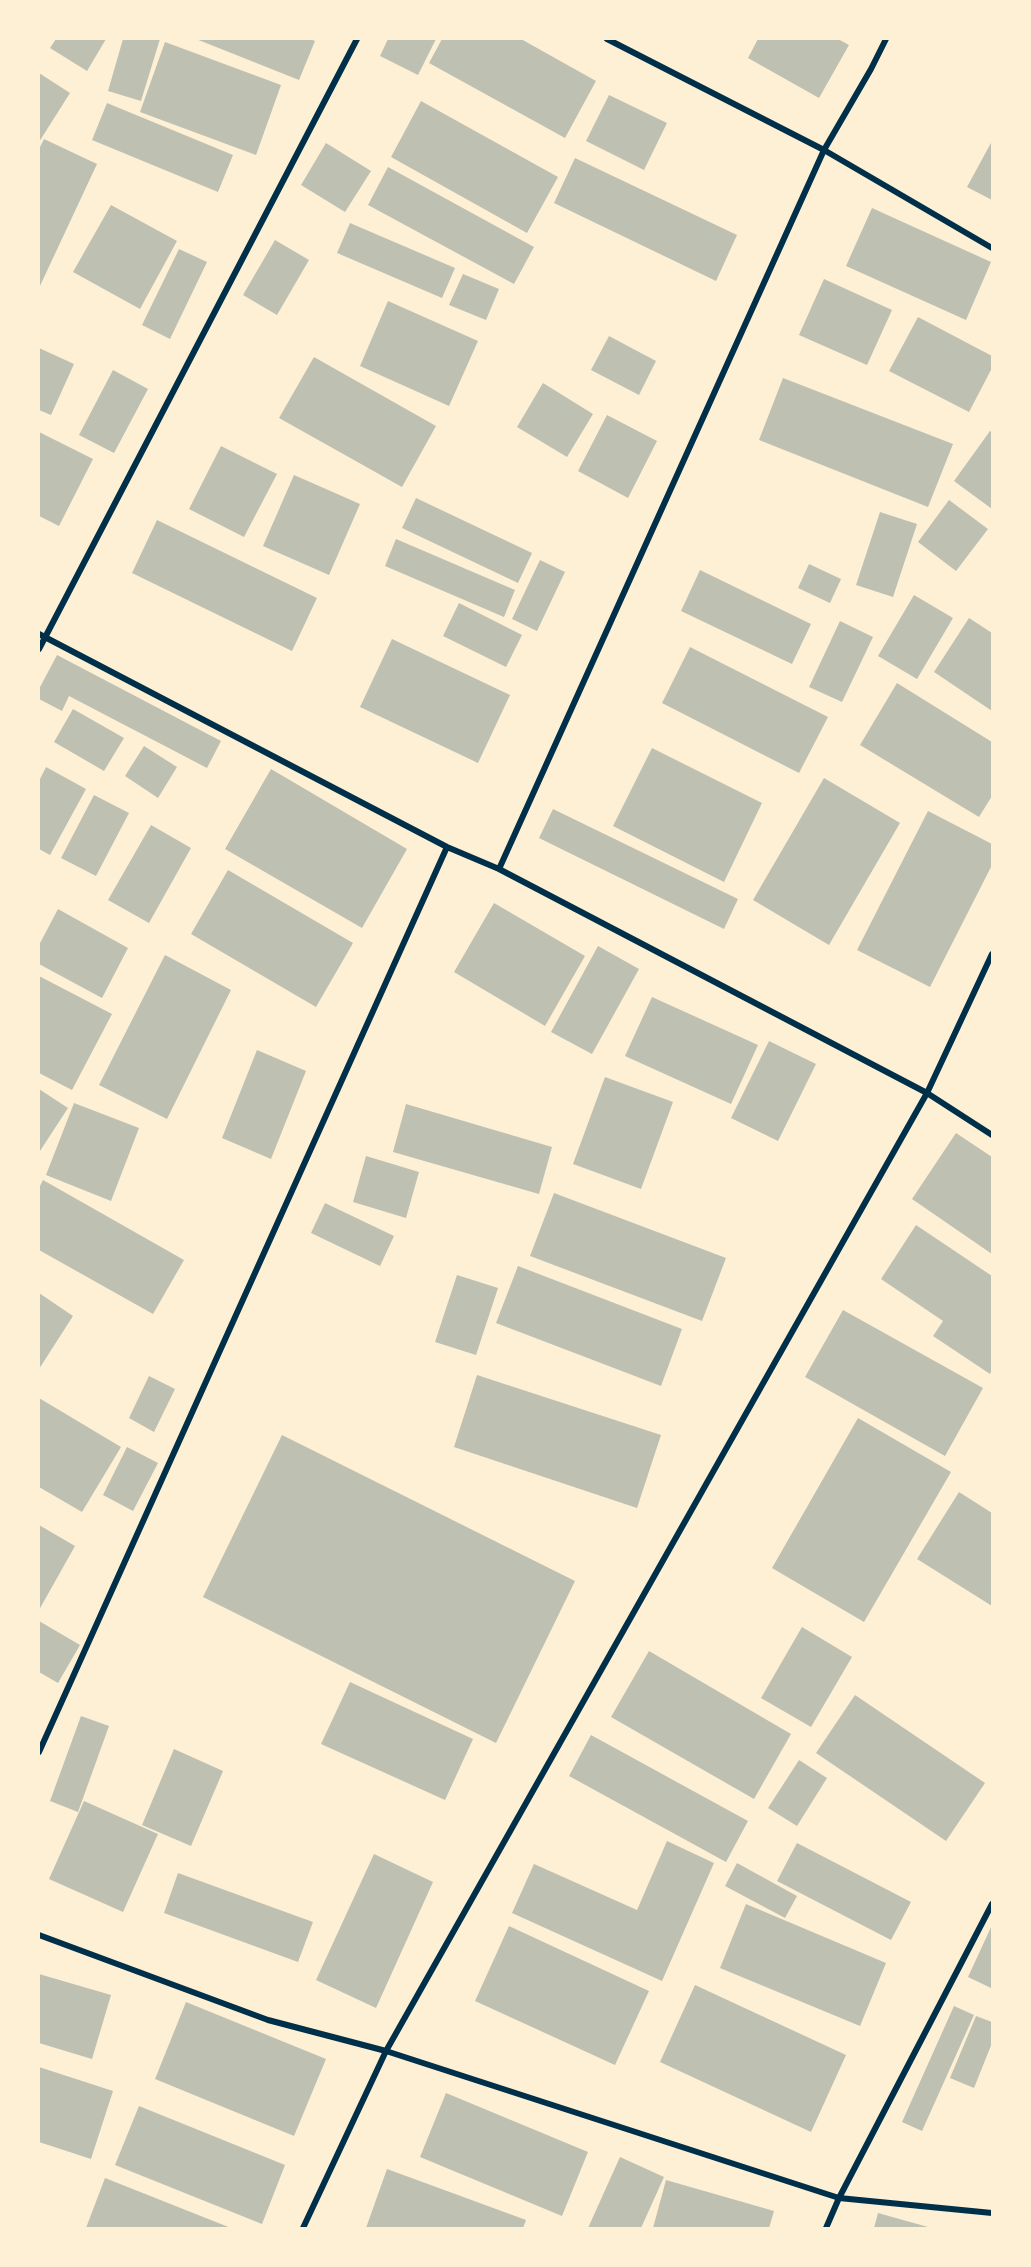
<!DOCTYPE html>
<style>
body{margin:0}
#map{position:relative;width:1031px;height:2267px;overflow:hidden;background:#fdf0d5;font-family:Poppins,sans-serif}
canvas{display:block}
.frame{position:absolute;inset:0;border:40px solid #fdf0d5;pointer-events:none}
</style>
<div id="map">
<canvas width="1031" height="2267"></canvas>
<div class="frame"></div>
</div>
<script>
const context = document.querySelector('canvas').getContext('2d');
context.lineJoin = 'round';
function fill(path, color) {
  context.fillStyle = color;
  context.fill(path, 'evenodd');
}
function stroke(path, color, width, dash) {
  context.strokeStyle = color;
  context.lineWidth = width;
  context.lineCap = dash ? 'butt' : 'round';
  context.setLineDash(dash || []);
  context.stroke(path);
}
const building = new Path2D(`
 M 56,39 L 106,39 L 87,71 L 50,48 Z
 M 123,39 L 160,39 L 141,101 L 108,91 Z
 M 196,39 L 310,39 L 315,41 L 299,80 Z
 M 388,39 L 436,39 L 418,75 L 380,56 Z
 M 442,39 L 521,39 L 596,81 L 565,138 L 429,63 Z
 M 758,39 L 838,39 L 849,45 L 819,98 L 748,58 Z
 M 165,42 L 281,85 L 256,155 L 140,112 Z
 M 39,73 L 70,93 L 39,142 Z
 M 609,95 L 667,123 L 644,170 L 586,141 Z
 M 421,101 L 558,177 L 527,233 L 391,157 Z
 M 107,103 L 233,155 L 218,192 L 92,140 Z
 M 44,139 L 97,164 L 39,288 L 39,149 Z
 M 992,141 L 992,200 L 967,187 Z
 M 326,143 L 371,171 L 345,212 L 301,185 Z
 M 575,158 L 737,235 L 716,281 L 554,203 Z
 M 388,167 L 534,247 L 514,284 L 368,205 Z
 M 111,205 L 177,241 L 140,309 L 73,272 Z
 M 872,208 L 991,262 L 966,320 L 846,266 Z
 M 350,223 L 455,268 L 442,298 L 337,253 Z
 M 275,240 L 309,260 L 277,315 L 243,295 Z
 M 179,249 L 207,262 L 170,339 L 142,325 Z
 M 463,274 L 499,289 L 486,320 L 449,305 Z
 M 824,279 L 892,310 L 867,365 L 799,335 Z
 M 388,301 L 478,341 L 449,406 L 360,366 Z
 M 918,317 L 992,356 L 992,368 L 969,412 L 889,371 Z
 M 609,336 L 656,361 L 639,395 L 591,370 Z
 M 39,348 L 74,364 L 51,415 L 39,410 Z
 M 314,357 L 436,426 L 402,487 L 279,418 Z
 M 113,370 L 148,389 L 114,453 L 79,435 Z
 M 783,378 L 953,444 L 928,507 L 759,440 Z
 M 543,383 L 593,414 L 567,457 L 517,427 Z
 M 607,415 L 657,441 L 628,498 L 578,471 Z
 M 990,431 L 992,432 L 992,509 L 954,481 Z
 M 39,432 L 93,459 L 59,526 L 39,516 Z
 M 221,446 L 277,474 L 244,537 L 189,509 Z
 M 294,475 L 360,504 L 329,575 L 263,546 Z
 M 416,498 L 532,553 L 518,583 L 402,528 Z
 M 949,500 L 988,529 L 956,571 L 918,542 Z
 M 880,512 L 917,524 L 893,597 L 856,585 Z
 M 157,520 L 317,598 L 292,651 L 132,573 Z
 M 396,539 L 515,590 L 504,617 L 385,566 Z
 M 540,560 L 565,572 L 537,631 L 512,619 Z
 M 809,564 L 841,579 L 830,603 L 798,588 Z
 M 700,570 L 811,624 L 792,664 L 681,611 Z
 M 914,595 L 953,618 L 917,679 L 878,656 Z
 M 459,603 L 522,635 L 506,667 L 443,636 Z
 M 969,618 L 992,633 L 992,711 L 934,672 Z
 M 840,621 L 873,637 L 842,702 L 809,687 Z
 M 392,639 L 510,695 L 478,763 L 360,707 Z
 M 690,647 L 828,717 L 799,773 L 662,703 Z
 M 57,655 L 221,741 L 207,768 L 69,696 L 62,711 L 39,699 L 39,689 Z
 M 897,683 L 992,742 L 992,796 L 979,817 L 860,745 Z
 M 73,709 L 124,738 L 104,771 L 54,742 Z
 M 144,746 L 177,767 L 158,798 L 125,776 Z
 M 652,748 L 762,803 L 724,882 L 613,826 Z
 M 46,767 L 86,789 L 50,855 L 39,849 L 39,781 Z
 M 271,769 L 407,849 L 362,928 L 225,849 Z
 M 824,778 L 900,823 L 829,945 L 753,900 Z
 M 94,795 L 129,813 L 96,876 L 61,858 Z
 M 553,809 L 738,899 L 724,929 L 539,838 Z
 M 928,811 L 992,844 L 992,865 L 930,987 L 857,950 Z
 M 151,825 L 191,848 L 149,923 L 108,900 Z
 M 228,870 L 353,943 L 316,1007 L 191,934 Z
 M 494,903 L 585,956 L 545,1026 L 454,972 Z
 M 58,909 L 128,948 L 102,998 L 39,964 L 39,945 Z
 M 598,946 L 639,969 L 592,1054 L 551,1032 Z
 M 165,955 L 231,990 L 167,1119 L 99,1085 Z
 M 39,976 L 112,1014 L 72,1090 L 39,1073 Z
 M 652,997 L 758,1045 L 731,1104 L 625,1056 Z
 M 769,1041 L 816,1064 L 778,1141 L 731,1118 Z
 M 257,1050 L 306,1071 L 271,1159 L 222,1138 Z
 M 605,1077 L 673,1102 L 641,1189 L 573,1164 Z
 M 39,1089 L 68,1108 L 40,1151 L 39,1150 Z
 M 74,1103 L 139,1128 L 111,1201 L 46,1175 Z
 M 406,1104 L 552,1147 L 539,1194 L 393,1152 Z
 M 956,1133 L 992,1157 L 992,1254 L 912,1199 Z
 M 366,1156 L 419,1172 L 406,1218 L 353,1202 Z
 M 43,1180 L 184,1260 L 153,1314 L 39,1250 L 39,1188 Z
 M 554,1193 L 726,1258 L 702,1321 L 530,1256 Z
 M 325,1203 L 394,1236 L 380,1266 L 311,1233 Z
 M 916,1225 L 992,1276 L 992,1370 L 990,1374 L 933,1336 L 943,1321 L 881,1279 Z
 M 518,1266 L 682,1329 L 661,1386 L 496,1323 Z
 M 457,1275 L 498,1288 L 476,1355 L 435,1342 Z
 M 39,1293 L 73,1316 L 39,1369 Z
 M 843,1310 L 983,1388 L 945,1456 L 805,1377 Z
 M 477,1375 L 661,1435 L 637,1508 L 454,1447 Z
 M 149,1376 L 175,1389 L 154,1432 L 129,1418 Z
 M 39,1398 L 121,1447 L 82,1512 L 39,1487 Z
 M 858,1418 L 951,1472 L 864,1622 L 772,1568 Z
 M 282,1435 L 575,1581 L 496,1743 L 203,1597 Z
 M 127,1447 L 158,1463 L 133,1511 L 103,1495 Z
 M 959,1492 L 992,1513 L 992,1606 L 917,1559 Z
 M 39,1525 L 75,1546 L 39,1610 Z
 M 39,1621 L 80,1645 L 58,1683 L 39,1672 Z
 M 802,1627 L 852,1657 L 811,1727 L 761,1698 Z
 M 649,1651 L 791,1734 L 754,1799 L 611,1717 Z
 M 350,1682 L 473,1739 L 445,1800 L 321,1744 Z
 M 855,1695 L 985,1783 L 946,1841 L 816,1753 Z
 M 81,1716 L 109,1726 L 78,1812 L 50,1801 Z
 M 591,1735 L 748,1821 L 726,1862 L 569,1776 Z
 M 174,1749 L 223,1771 L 191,1846 L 142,1825 Z
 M 799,1760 L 827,1778 L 797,1826 L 768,1808 Z
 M 84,1801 L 158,1834 L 123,1912 L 49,1879 Z
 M 667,1841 L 714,1863 L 662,1981 L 512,1913 L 534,1864 L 637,1910 Z
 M 797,1843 L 911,1902 L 891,1940 L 777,1881 Z
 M 374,1854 L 433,1882 L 376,2008 L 316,1980 Z
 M 737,1863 L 797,1896 L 785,1918 L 725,1886 Z
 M 178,1873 L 313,1922 L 298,1962 L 164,1913 Z
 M 746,1904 L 886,1963 L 860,2026 L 720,1968 Z
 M 992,1925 L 992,1985 L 991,1988 L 968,1977 Z
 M 509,1926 L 649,1991 L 615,2065 L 475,2001 Z
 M 39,1974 L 111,1995 L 92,2059 L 39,2043 Z
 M 695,1985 L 846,2055 L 811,2132 L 660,2062 Z
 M 186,2002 L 326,2059 L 294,2136 L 155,2079 Z
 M 954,2006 L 974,2015 L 922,2131 L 902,2122 Z
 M 976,2016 L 992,2022 L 992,2043 L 974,2088 L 950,2078 Z
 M 39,2067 L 113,2091 L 91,2159 L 39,2142 Z
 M 446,2093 L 588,2152 L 562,2216 L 420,2157 Z
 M 139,2106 L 285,2165 L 262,2224 L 115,2165 Z
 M 620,2157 L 664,2177 L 641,2228 L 588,2228 Z
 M 387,2169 L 526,2220 L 523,2228 L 366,2228 Z
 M 105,2178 L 231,2228 L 86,2228 Z
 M 666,2180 L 774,2211 L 769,2228 L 653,2228 Z
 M 878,2213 L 928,2227 L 927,2228 L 874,2228 Z`);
const minor = new Path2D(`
 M 607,39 L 824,150 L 992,248
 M 39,634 L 447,847 L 499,869 L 927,1093 L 992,1135
 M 39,649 L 357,39
 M 499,869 L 824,150 L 871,69 L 886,39
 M 39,1752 L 447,847
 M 39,1935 L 268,2020 L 386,2051 L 839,2198 L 992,2213
 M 303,2228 L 386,2051 L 927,1093 L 992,954
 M 826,2228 L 839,2198 L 992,1904`);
fill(building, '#bec0b2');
stroke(minor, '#003049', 6);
</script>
